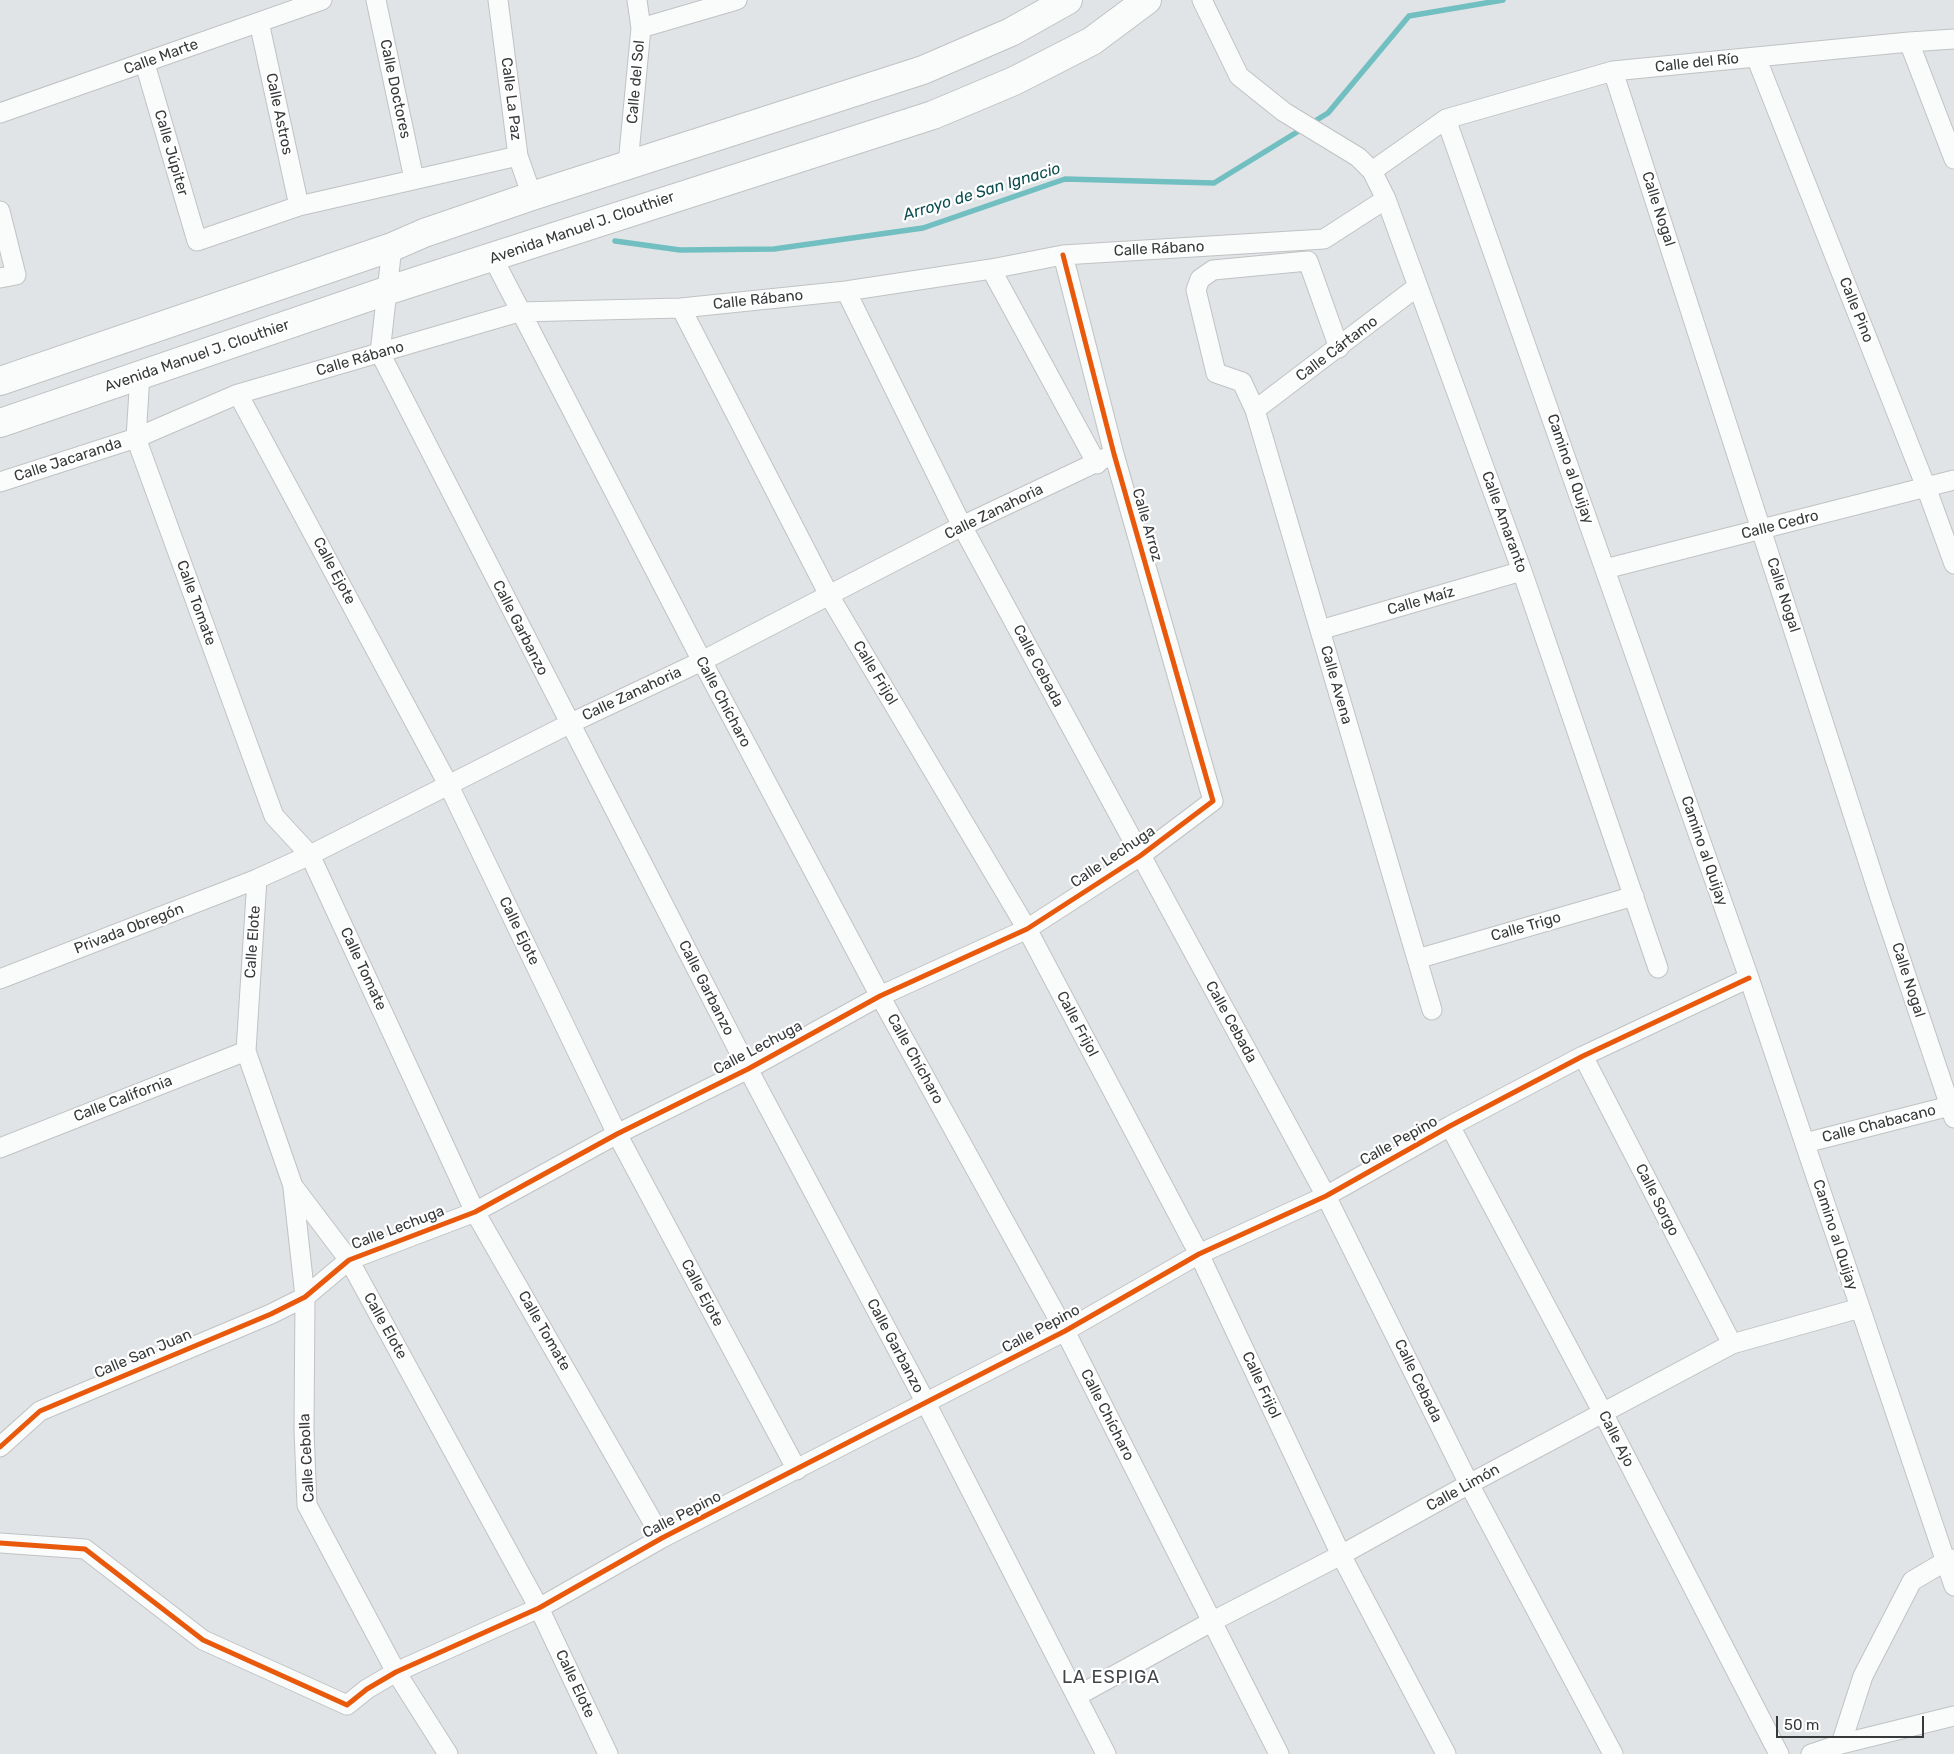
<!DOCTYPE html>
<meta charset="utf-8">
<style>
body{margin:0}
#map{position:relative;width:1954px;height:1754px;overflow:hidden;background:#e1e4e6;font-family:Rubik,sans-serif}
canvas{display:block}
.scale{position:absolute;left:1776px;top:1716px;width:148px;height:22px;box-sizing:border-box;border:2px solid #37393a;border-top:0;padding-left:6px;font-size:15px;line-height:18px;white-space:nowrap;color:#37393a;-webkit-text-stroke:4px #fff;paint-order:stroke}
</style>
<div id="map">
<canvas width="1954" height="1754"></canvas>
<div class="scale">50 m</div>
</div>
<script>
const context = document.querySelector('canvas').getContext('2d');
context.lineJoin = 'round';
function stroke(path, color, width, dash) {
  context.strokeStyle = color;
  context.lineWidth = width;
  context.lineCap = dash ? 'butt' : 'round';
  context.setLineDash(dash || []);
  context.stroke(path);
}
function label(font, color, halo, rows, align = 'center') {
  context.font = font + ' Rubik,sans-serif';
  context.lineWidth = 4.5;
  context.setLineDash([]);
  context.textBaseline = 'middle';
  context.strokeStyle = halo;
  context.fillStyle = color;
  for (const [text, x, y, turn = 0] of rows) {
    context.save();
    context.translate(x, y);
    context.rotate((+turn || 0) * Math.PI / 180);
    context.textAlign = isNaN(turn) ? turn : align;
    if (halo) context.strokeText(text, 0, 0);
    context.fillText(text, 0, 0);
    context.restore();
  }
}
const stream = new Path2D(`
 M 615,241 L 680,250 L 774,249 L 923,228 L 1065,179 L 1214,183 L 1328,113 L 1409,16 L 1503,0`);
const street = new Path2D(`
 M 376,0 L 414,179
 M 498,0 L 518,156 L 532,196
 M 1202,0 L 1239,76 L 1284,112 L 1358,157 L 1372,171 L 1386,199 L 1522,571 L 1658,968
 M 259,22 L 299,206
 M 641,28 L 737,0
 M 1909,42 L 1954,159
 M 1756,57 L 1926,487 L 1954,564
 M 145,64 L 197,241 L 299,206 L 518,156
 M 1613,71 L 1881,901 L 1954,1118
 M 0,113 L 322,0
 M 1446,119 L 1749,978 L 1954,1586
 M 628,164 L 641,28 L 637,0
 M 1372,171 L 1446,119 L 1613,71 L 1909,42 L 1954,39
 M 0,211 L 16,275 L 0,278
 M 392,247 L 380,353 L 748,1069 L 926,1403 L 1106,1754
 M 493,258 L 702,661 L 880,996 L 1065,1331 L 1279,1754
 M 991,269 L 1097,464
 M 846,291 L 962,526 L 1326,1196 L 1469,1484 L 1613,1754
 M 681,308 L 830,597 L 1027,929 L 1199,1254 L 1341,1555 L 1446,1754
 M 1339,348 L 1308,261 L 1213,270 L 1200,279 L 1196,290 L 1216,373 L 1242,382 L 1255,410 L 1432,1010
 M 140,375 L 136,438 L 274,816 L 310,855 L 475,1212 L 662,1538
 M 238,394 L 449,786 L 617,1134 L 797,1470
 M 1255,410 L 1418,286
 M 0,482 L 136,438 L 238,394 L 519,312 L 681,308 L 846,291 L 991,269 L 1063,255 L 1324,239 L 1386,199
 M 1605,569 L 1954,480
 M 1320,630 L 1522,571
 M 257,879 L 246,1051 L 293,1186 L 349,1260 L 539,1608 L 608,1754
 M 1417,959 L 1634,896
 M 0,979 L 257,879 L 310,855 L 569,724 L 702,661 L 962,526 L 1114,454
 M 1583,1056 L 1732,1344
 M 1450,1126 L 1603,1413 L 1779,1754
 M 1805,1143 L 1954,1105
 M 0,1148 L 246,1051
 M 293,1188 L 305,1297 L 304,1430 L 307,1505 L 396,1672 L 448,1754
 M 0,1447 L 40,1411 L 271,1314 L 305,1297 L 349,1260 L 475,1212 L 617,1134 L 748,1069 L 880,996 L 1027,929 L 1140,856 L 1213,801 L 1114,454 L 1063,255
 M 0,1543 L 85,1549 L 203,1640 L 347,1705 L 367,1689 L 396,1672 L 539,1608 L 662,1538 L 1065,1331 L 1199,1254 L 1326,1196 L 1450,1126 L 1583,1056 L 1749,978
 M 1077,1696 L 1211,1622 L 1341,1555 L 1469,1484 L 1732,1344 L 1860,1308
 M 1841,1744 L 1863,1676 L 1912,1581 L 1946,1561 L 1954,1559
 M 1811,1754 L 1841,1744 L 1954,1716`);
const primary = new Path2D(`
 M 0,381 L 392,247 L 424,233 L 532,196 L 923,70 L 1011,32 L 1068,0
 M 0,423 L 386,291 L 933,115 L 1014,81 L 1092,41 L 1147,0`);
const cycleway = new Path2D(`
 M 0,1447 L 40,1411 L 271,1314 L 305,1297 L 349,1260 L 475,1212 L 617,1134 L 748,1069 L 880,996 L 1027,929 L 1140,856 L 1213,801 L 1114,454 L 1063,255
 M 0,1543 L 85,1549 L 203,1640 L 347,1705 L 367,1689 L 396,1672 L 539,1608 L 662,1538 L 1065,1331 L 1199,1254 L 1326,1196 L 1450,1126 L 1583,1056 L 1749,978`);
const streetNames = [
 ["Calle Marte",161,57,-20],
 ["Calle del Río",1697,63,-6],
 ["Calle del Sol",636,82,-85],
 ["Calle Doctores",395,89,78],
 ["Calle La Paz",511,99,83],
 ["Calle Astros",279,114,78],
 ["Calle Júpiter",171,153,74],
 ["Calle Nogal",1658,209,72],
 ["Avenida Manuel J. Clouthier",582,228,-19],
 ["Calle Rábano",1159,249,-3],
 ["Calle Rábano",758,300,-6],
 ["Calle Pino",1856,310,68],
 ["Calle Cártamo",1337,349,-37],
 ["Avenida Manuel J. Clouthier",197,356,-19],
 ["Calle Rábano",360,359,-16],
 ["Calle Jacaranda",68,460,-18],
 ["Camino al Quijay",1570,469,71],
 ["Calle Zanahoria",994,512,-26],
 ["Calle Amaranto",1504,522,70],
 ["Calle Arroz",1147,525,74],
 ["Calle Cedro",1780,525,-14],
 ["Calle Ejote",334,571,62],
 ["Calle Nogal",1783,595,72],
 ["Calle Maíz",1421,601,-16],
 ["Calle Tomate",196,603,70],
 ["Calle Garbanzo",520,628,63],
 ["Calle Cebada",1038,666,62],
 ["Calle Frijol",875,673,59],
 ["Calle Avena",1336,685,74],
 ["Calle Zanahoria",632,694,-25],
 ["Calle Chícharo",723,702,62],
 ["Camino al Quijay",1704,851,71],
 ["Calle Lechuga",1113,857,-34],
 ["Calle Trigo",1526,927,-16],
 ["Privada Obregón",129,929,-21],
 ["Calle Ejote",519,931,64],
 ["Calle Elote",253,942,-86],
 ["Calle Tomate",363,969,65],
 ["Calle Nogal",1908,980,72],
 ["Calle Garbanzo",706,988,63],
 ["Calle Cebada",1231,1022,61],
 ["Calle Frijol",1077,1024,62],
 ["Calle Lechuga",758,1048,-28],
 ["Calle Chícharo",915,1059,61],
 ["Calle California",123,1099,-21],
 ["Calle Chabacano",1879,1124,-14],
 ["Calle Pepino",1399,1141,-29],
 ["Calle Sorgo",1657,1200,63],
 ["Calle Lechuga",398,1228,-21],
 ["Camino al Quijay",1835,1235,72],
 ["Calle Ejote",702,1293,62],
 ["Calle Elote",385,1326,61],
 ["Calle Pepino",1041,1329,-28],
 ["Calle Tomate",544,1331,60],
 ["Calle Garbanzo",895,1346,62],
 ["Calle San Juan",143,1354,-23],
 ["Calle Cebada",1418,1381,64],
 ["Calle Frijol",1261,1385,65],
 ["Calle Chícharo",1107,1415,63],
 ["Calle Ajo",1616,1439,63],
 ["Calle Cebolla",307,1458,-93],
 ["Calle Limón",1463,1488,-29],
 ["Calle Pepino",682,1515,-27],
 ["Calle Elote",575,1684,65]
];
const waterNames = [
 ["Arroyo de San Ignacio",982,192,-17]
];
const quarterNames = [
 ["LA ESPIGA",1111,1678]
];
stroke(stream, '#72bfc2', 5.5);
stroke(street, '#c0c2c3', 21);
stroke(primary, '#c0c2c3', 30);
stroke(street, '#fafbfb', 19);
stroke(primary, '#fafbfb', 28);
stroke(cycleway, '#e8590c', 5);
label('15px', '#37393a', '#fff', streetNames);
label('italic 16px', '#0d4e50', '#fff', waterNames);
context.letterSpacing = '1px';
label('18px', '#414448', '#fff', quarterNames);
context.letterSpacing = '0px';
</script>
